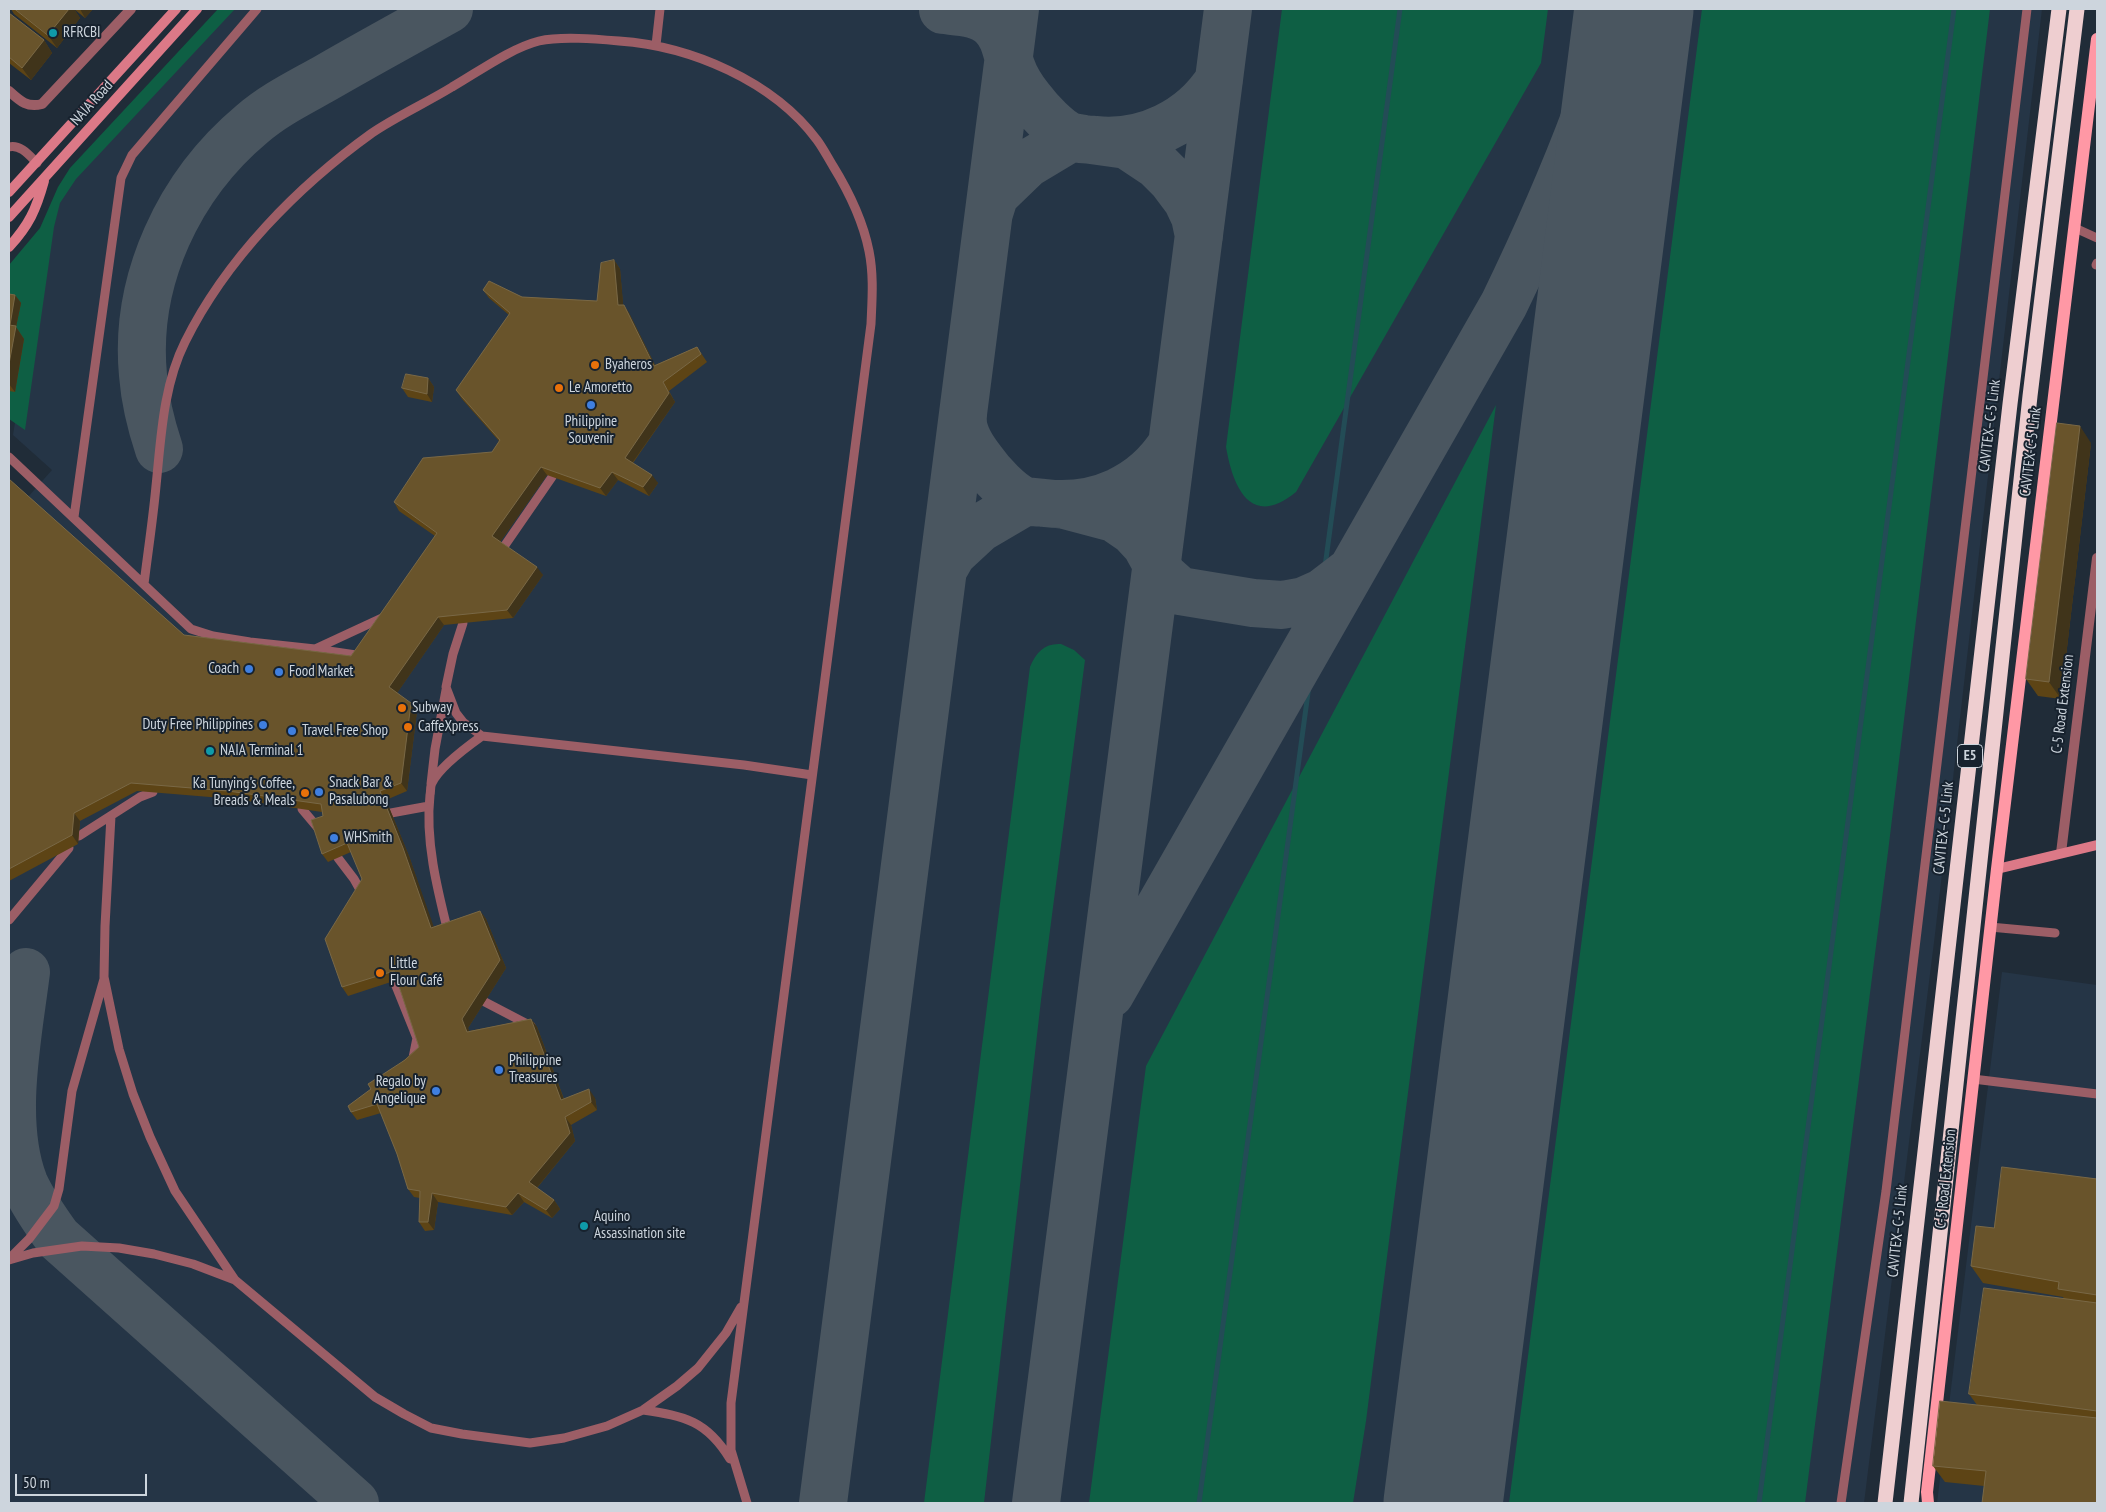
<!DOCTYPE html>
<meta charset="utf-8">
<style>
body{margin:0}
#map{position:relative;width:2106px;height:1512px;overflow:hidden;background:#202c38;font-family:"PT Sans Narrow",sans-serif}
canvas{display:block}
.frame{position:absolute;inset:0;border:10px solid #cdd5dd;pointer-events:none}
.scale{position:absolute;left:15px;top:1474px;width:132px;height:22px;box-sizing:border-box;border:2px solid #cdd5dd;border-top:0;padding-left:6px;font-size:15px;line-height:18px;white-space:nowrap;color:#cdd5dd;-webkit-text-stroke:4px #17222e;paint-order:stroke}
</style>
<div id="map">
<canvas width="2106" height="1512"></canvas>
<div class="frame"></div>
<div class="scale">50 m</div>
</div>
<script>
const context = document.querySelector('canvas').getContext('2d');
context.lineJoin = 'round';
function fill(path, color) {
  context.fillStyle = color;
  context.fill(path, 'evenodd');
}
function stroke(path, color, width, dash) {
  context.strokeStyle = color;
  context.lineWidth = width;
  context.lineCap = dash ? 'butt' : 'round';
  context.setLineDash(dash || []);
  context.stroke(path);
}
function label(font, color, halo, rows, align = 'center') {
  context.font = font + ' "PT Sans Narrow",sans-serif';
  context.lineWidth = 4;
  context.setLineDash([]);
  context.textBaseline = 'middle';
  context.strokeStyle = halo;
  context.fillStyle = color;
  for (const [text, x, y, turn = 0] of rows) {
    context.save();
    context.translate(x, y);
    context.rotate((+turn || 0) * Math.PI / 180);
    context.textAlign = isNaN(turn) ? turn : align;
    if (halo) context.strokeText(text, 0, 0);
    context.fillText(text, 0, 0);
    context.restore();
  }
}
const built = new Path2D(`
 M 220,9 L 2042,9 L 1935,934 L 1864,1503 L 9,1503 L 9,482 L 27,498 L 52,470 L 13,435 L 37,282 L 61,189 Z
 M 2002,972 L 2097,985 L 2097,1503 L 1937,1503 Z`);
const green = new Path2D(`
 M 218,9 L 235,9 L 76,179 L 60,203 L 54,227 L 25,430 L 9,419 L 9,265 L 40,228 L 58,187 L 70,168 Z
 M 1282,9 L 1548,9 L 1541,63 L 1296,492 C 1251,529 1233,488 1226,447 Z
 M 1702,9 L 1990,9 L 1888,852 L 1805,1503 L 1509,1503 Z
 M 1496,405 L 1366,1421 L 1353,1503 L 1089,1503 L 1146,1066 Z
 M 1061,644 L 1074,650 L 1085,660 L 1041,1000 L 984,1503 L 924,1503 L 1030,667 C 1036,652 1045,643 1061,644 Z`);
const stream = new Path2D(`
 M 1199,1503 L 1400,9
 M 1759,1503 L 1954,9`);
const taxiway = new Path2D(`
 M 943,10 C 960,12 980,12 993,25 C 1005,37 1006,51 1011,66 C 1015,78 1022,89 1030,99 C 1039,111 1058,132 1072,137 C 1078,140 1088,139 1095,140 C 1144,145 1192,122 1219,80
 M 989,213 L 994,197 L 999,191 L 1027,164 L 1072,137 L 1084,139 L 1127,145 L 1157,165 L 1172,180 L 1187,200 L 1195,217 L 1199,236
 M 963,415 C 961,431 971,447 981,460 C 990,473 1010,495 1025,501 C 1031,503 1039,502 1044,503 C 1096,509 1144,488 1172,444
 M 159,449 C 151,425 145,401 143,375 C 134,280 179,185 252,124 C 275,104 303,91 329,76 C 369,53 409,31 449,9
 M 944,568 L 952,554 L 980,528 L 1026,501 L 1065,505 L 1114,518 L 1133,531 L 1146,545 L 1163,576 L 1180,591 L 1253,603 L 1282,605 L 1304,601 L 1322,593 L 1352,570
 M 26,972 C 18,1036 0,1121 24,1183 C 33,1203 45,1220 58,1238 L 355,1503
 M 1110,994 L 1504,304 C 1534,242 1562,179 1586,115 C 1598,80 1608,44 1618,9
 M 823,1503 L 1015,9
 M 1036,1503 L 1228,9`);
const runway = new Path2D(`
 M 1443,1503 L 1634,9`);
const lane = new Path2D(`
 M 656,45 L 660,9
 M 9,147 C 20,144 29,155 37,163
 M 2075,228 L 2097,238
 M 2096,265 L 2097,263
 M 9,457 L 191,629 L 213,636 L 250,642 L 315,649 L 384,617
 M 74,517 L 121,178 L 132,155 L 257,9
 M 503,548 L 552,477
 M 144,584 C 148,551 153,519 156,486 C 161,438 163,386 185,342 C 226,259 298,186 372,133 C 397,116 426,103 452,87 C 478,72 511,48 539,41 C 561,36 596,39 619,41 C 691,46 773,81 817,140 C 823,148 828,158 833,166 C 849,192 863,221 869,251 C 874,276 872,300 871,324 L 731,1403 L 731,1450 L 747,1503
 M 463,623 L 453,654 L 446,687 L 456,713 L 463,722 L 482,736
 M 315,649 L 356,655
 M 431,784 L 435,749 L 446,690
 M 302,809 L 318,828
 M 391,813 L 429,806
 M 111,816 L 105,926 L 104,977 L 119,1049 L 133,1094 L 150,1137 L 175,1191 L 235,1280
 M 79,836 L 140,797 L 153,792
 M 338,858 L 354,879 L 363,895
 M 9,920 L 69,848
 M 1990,927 L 2055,933
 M 448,932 C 437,888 425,840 430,795 C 431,791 430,786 432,783 C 439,767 468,746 482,736 L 744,765 L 812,775
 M 394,981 L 417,1038 L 412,1063
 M 485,1002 L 531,1026
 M 1973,1079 L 2097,1094
 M 9,1259 L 29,1239 L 54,1206 L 59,1189 L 72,1091 L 104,979
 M 9,1260 L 33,1253 L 82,1246 L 119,1248 L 154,1254 L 193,1264 L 235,1280 L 375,1397 L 404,1414 L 431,1428 L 462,1434 L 530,1443 L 564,1438 L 607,1426 L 643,1410 L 677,1386 L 698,1368 L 726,1333 L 741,1307
 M 643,1410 C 685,1416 707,1421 730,1459
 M 1841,1503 L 1886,1191 L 2027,9`);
const street = new Path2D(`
 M 9,91 C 20,101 27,108 42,104 L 131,9
 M 2061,853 L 2097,558`);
const secondary = new Path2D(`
 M 9,192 L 176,9
 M 9,217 L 197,9
 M 9,247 C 29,225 36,210 44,181
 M 1997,869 L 2097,845`);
const primary = new Path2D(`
 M 1928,1503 L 1927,1492 L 1997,869 L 2097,39`);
const highway = new Path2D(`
 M 1885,1503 L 2010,404 L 2059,9
 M 1911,1503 L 2030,396 L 2077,9`);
const wall = new Path2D(`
 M 11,9 L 74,9 L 80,18 L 57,48 L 14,14 Z
 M 74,9 L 93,9 L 85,18 Z
 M 9,13 L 44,40 L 52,53 L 31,80 L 9,63 Z
 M 614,260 L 620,269 L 623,305 L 629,313 L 655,365 L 697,347 L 707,362 L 669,391 L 675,402 L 633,463 L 658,483 L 649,496 L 618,480 L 606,496 L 547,475 L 500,542 L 543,575 L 513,618 L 444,625 L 397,693 L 417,711 L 407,791 L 386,800 L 409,856 L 433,927 L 480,911 L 486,919 L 506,968 L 468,1028 L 469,1031 L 531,1019 L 537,1027 L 564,1099 L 595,1098 L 597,1110 L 571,1125 L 575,1141 L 537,1188 L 554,1200 L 560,1209 L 552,1218 L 524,1202 L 512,1215 L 438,1202 L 434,1230 L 425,1231 L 419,1222 L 420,1198 L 414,1197 L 408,1189 L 397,1154 L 381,1113 L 357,1120 L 351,1112 L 371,1089 L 419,1047 L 397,980 L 348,996 L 342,987 L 362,879 L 351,852 L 328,862 L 322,854 L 323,816 L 322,812 L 234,799 L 137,791 L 80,821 L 78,844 L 9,881 L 9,479 L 184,635 L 351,656 L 435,536 L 399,511 L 394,502 L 492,452 L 499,441 L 462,399 L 456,390 L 509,315 L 489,298 L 483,290 L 522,297 L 597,301 Z
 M 9,294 L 15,295 L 21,303 L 16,327 L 24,339 L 15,392 L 9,391 Z
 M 428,378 L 434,387 L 432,402 L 408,397 L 402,388 Z
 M 2091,443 L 2061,699 L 2038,696 L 2026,679 Z
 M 2097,1179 L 2097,1503 L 1984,1486 L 1945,1482 L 1933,1466 L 1977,1405 L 1969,1394 L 2064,1299 L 2063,1297 L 1983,1283 L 1971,1266 L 1994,1228 Z`);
const shadedWall = new Path2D(`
 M 69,9 L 74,9 L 80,18 L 57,48 L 48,35 Z
 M 80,9 L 93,9 L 85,18 Z
 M 44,40 L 52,53 L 31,80 L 22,68 Z
 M 614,260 L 620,269 L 624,314 L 618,305 Z
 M 15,295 L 21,303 L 16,327 L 24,339 L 15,392 L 9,384 L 9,326 Z
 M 624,305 L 629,313 L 659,374 L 654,366 Z
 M 428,378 L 434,387 L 432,402 L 427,394 Z
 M 663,382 L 675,402 L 630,466 L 625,458 Z
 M 2080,426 L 2091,443 L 2061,699 L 2049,682 Z
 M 541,467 L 547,475 L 498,545 L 492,536 Z
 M 612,472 L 618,480 L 606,496 L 600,488 Z
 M 652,475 L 658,483 L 649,496 L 643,487 Z
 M 537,567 L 543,575 L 513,618 L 507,610 Z
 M 438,617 L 444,625 L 395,696 L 389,687 Z
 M 411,703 L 417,711 L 407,791 L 401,783 Z
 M 380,791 L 386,800 L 409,856 L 437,936 L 431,928 Z
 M 74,813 L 80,821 L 78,844 L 72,835 Z
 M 480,911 L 486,919 L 506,968 L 468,1028 L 473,1040 L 467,1032 L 462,1019 Z
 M 531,1019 L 537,1027 L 567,1108 L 561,1100 Z
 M 589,1089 L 595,1098 L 597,1110 L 591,1102 Z
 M 565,1117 L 571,1125 L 575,1141 L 535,1190 L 529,1182 Z
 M 432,1193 L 438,1202 L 434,1230 L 428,1222 Z
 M 518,1193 L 524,1202 L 512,1215 L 506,1207 Z
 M 554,1200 L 560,1209 L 552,1218 L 546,1210 Z`);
const building = new Path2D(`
 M 15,9 L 69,9 L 48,35 Z
 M 9,13 L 44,40 L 22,68 L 9,57 Z
 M 614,260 L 618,305 L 624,305 L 654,366 L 697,347 L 701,354 L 663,382 L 669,393 L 625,458 L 652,475 L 643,487 L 612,472 L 600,488 L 541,467 L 492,536 L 537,567 L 507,610 L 438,617 L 389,687 L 411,703 L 401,783 L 380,791 L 403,848 L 431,928 L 480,911 L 500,960 L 462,1019 L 467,1032 L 531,1019 L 561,1100 L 589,1089 L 591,1102 L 565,1117 L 570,1133 L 529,1182 L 554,1200 L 546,1210 L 518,1193 L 506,1207 L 432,1193 L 428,1222 L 419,1222 L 420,1191 L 408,1189 L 397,1154 L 377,1104 L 351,1112 L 348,1106 L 371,1089 L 368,1084 L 405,1060 L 419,1047 L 394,971 L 342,987 L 325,939 L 362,879 L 347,843 L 322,854 L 311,820 L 323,816 L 321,804 L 228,791 L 131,783 L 74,813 L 72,835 L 9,869 L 9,479 L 184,635 L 351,656 L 437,533 L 394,502 L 423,458 L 492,452 L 500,440 L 456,390 L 510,313 L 483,290 L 489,281 L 522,297 L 597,301 L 601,263 Z
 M 9,294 L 15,295 L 10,325 L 9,325 Z
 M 9,325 L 16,326 L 9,364 Z
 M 406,374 L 428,378 L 427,394 L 402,388 Z
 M 2057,423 L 2080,426 L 2049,682 L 2026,679 Z
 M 2002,1167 L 2097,1179 L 2097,1295 L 2058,1289 L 2059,1282 L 1971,1266 L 1976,1226 L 1994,1228 Z
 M 1984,1288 L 2097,1303 L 2097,1411 L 1969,1394 Z
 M 1940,1401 L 2097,1418 L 2097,1503 L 1982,1503 L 1986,1471 L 1933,1466 Z`);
const markers = [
 [53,33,5,"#0f9aa8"],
 [595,365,5,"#e8710a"],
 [559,388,5,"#e8710a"],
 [591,405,5,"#3f7fe0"],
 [249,669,5,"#3f7fe0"],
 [279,672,5,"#3f7fe0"],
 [402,708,5,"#e8710a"],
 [263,725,5,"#3f7fe0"],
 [408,727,5,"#e8710a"],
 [292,731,5,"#3f7fe0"],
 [210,751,5,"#0f9aa8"],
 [319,792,5,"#3f7fe0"],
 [305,793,5,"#e8710a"],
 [334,838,5,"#3f7fe0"],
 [380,973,5,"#e8710a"],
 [499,1070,5,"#3f7fe0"],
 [436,1091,5,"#3f7fe0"],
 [584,1226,5,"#0f9aa8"]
];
const shields = [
 [1970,756,25]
];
const shieldNames = [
 ["E5",1970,756]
];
const poiNames = [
 ["RFRCBI",63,33],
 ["Byaheros",605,365],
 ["Le Amoretto",569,388],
 ["Philippine",591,422,"center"],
 ["Souvenir",591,439,"center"],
 ["Coach",239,669,"right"],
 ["Food Market",289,672],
 ["Subway",412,708],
 ["Duty Free Philippines",253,725,"right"],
 ["CaffeXpress",418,727],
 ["Travel Free Shop",302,731],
 ["NAIA Terminal 1",220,751],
 ["Snack Bar &",329,783],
 ["Pasalubong",329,800],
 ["Ka Tunying's Coffee,",295,784,"right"],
 ["Breads & Meals",295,801,"right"],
 ["WHSmith",344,838],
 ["Little",390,964],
 ["Flour Café",390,981],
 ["Philippine",509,1061],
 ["Treasures",509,1078],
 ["Regalo by",426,1082,"right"],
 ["Angelique",426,1099,"right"],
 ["Aquino",594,1217],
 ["Assassination site",594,1234]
];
const streetNames = [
 ["NAIA Road",92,103,-48],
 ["CAVITEX–C-5 Link",1990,426,-83],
 ["CAVITEX-C-5 Link",2031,452,-83],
 ["C-5 Road Extension",2063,704,-83],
 ["CAVITEX–C-5 Link",1944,828,-84],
 ["C-5 Road Extension",1946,1179,-84],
 ["CAVITEX–C-5 Link",1898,1231,-84]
];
fill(built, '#253546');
fill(green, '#0e5f44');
stroke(stream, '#234c56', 5);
stroke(taxiway, '#4a5660', 48);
stroke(runway, '#4a5660', 119);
stroke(lane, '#9c5e66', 9);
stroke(street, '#9c5e66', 10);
stroke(secondary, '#dc7987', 10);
stroke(primary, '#ff98a5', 12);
stroke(highway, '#eeced0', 15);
fill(wall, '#5d4415');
fill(shadedWall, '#40341a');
fill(building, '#69542b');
stroke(building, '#796846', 1);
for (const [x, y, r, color] of markers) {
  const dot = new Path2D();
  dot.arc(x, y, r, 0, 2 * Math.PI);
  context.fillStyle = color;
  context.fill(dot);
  stroke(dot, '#17222e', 2);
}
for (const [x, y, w] of shields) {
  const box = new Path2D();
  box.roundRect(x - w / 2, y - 11.5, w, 23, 4);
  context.fillStyle = '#17222e';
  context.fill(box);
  stroke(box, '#cdd5dd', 1);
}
label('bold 14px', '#cdd5dd', null, shieldNames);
label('15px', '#cdd5dd', '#17222e', poiNames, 'left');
label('15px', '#cdd5dd', '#17222e', streetNames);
</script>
